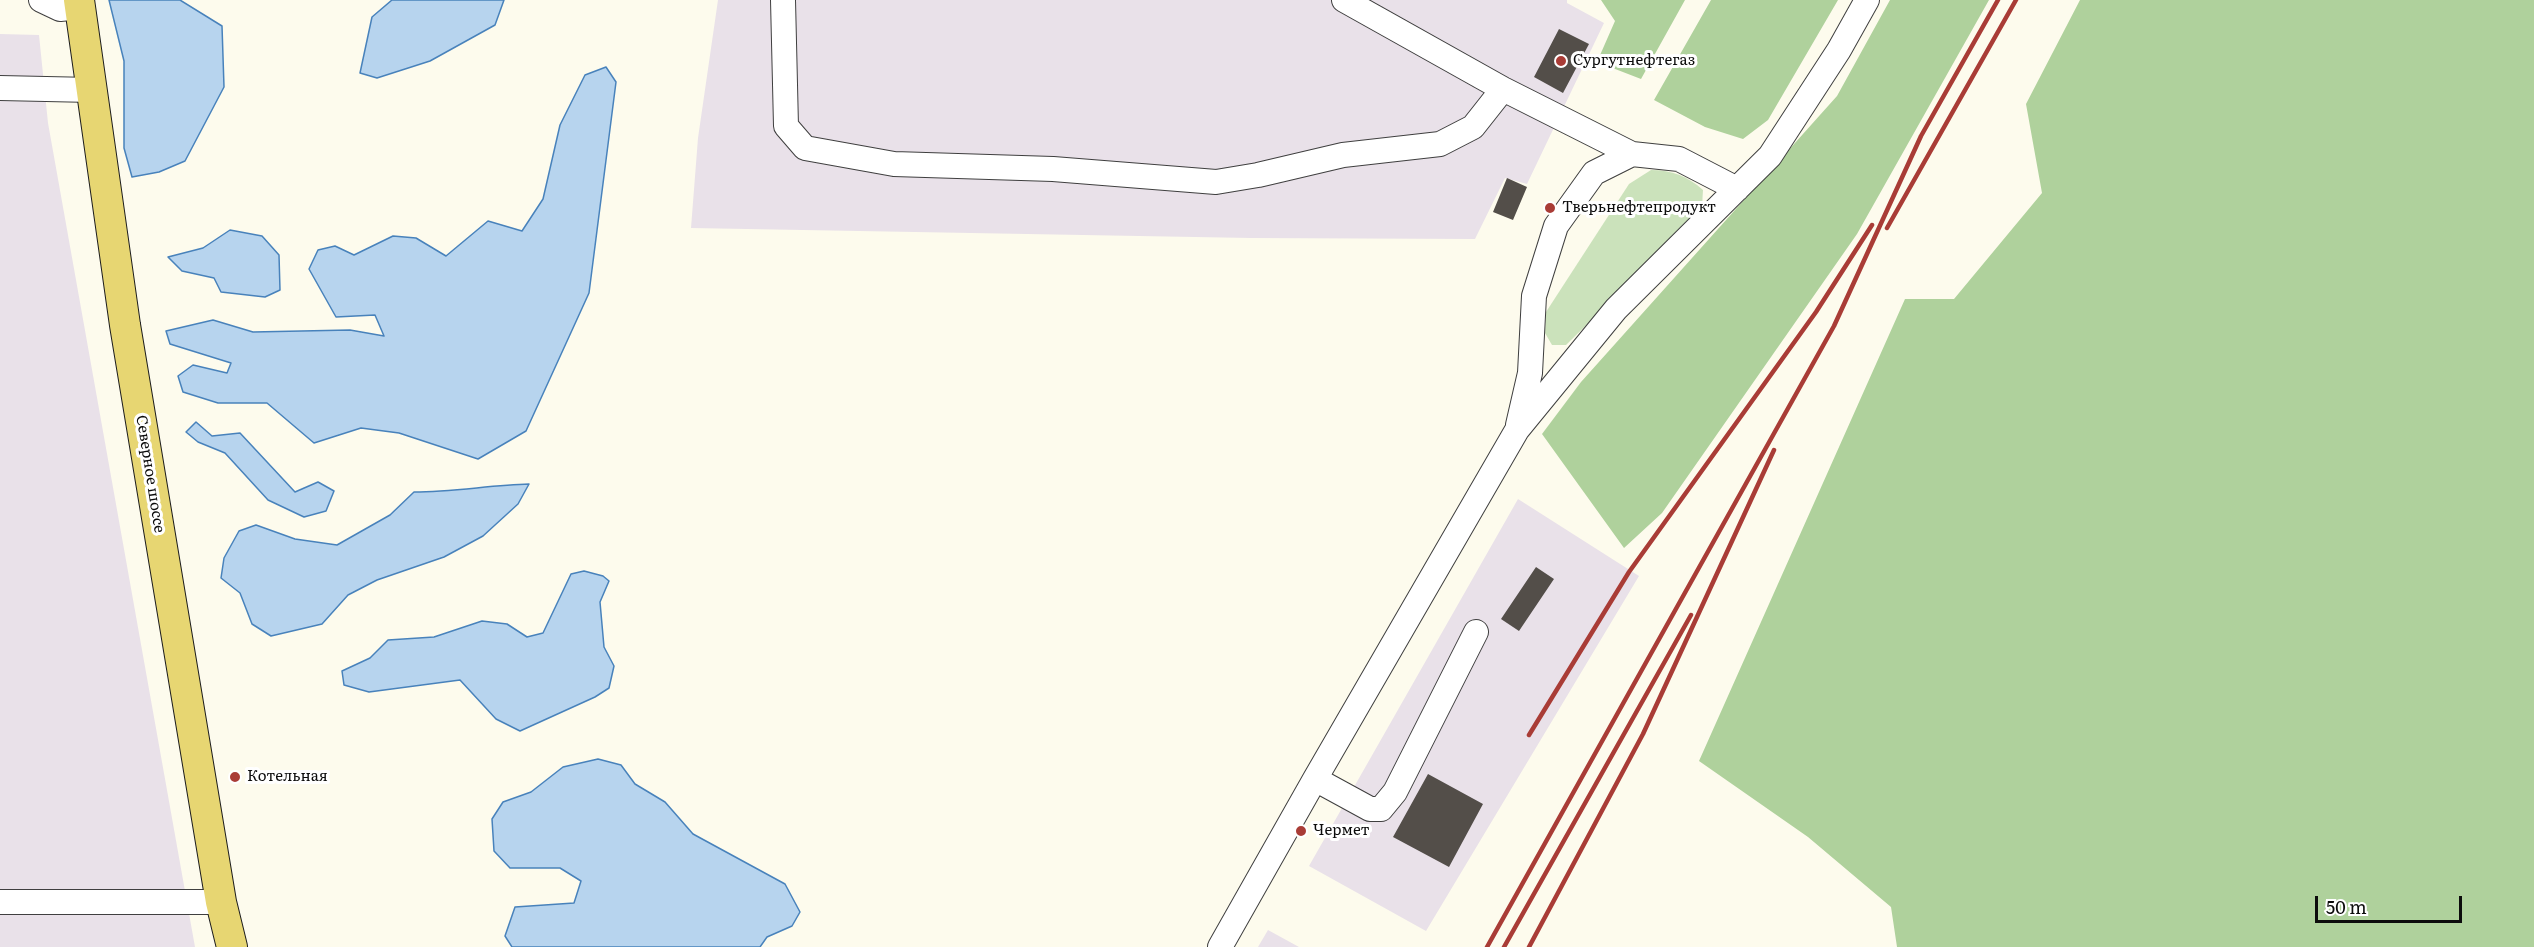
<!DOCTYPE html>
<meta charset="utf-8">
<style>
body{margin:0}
#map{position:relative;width:2534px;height:947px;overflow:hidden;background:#fdfbed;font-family:Literata,serif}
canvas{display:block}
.scale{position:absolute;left:2315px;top:896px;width:147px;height:27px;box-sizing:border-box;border:3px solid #0c0c0c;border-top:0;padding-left:8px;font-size:18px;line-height:21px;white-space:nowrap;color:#0c0c0c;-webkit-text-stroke:4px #fff;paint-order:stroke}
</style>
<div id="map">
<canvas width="2534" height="947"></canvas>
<div class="scale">50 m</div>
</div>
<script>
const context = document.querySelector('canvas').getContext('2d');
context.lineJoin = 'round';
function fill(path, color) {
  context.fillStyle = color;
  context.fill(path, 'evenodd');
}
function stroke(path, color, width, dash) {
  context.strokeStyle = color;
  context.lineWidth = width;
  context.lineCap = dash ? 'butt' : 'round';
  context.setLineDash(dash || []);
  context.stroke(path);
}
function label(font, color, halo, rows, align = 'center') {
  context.font = font + ' Literata,serif';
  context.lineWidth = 6;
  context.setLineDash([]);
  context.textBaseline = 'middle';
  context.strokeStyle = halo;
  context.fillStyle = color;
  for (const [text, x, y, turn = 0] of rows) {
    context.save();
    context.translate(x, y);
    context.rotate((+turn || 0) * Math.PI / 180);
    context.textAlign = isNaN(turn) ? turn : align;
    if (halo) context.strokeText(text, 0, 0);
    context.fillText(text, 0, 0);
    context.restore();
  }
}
const industrial = new Path2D(`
 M 718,0 L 1567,0 L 1567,3 L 1604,23 L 1527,184 L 1505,178 L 1475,239 L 1251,238 L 691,228 L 698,138 Z
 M 0,34 L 39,35 L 48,123 L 195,947 L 0,947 Z
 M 1518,499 L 1639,576 L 1426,931 L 1309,866 Z
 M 1268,930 L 1299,947 L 1258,947 Z`);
const green = new Path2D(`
 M 1651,170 C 1672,170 1687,176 1703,190 L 1702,207 L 1678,235 L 1566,345 L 1552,345 L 1545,333 L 1546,312 L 1629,184 Z`);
const forest = new Path2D(`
 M 1601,0 L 1685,0 L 1641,79 L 1597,62 L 1615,21 Z
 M 1711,0 L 1838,0 L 1768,120 L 1743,139 L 1705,127 L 1654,100 Z
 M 1890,0 L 1989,0 L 1857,234 L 1662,513 L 1624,548 L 1542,434 L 1581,382 L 1837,96 Z
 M 2080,0 L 2534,0 L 2534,947 L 1897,947 L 1891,907 L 1808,837 L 1699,761 L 1905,299 L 1954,299 L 2042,193 L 2026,104 Z`);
const water = new Path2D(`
 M 109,0 L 180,0 L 222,26 L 224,87 L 185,161 L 159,172 L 132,177 L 124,148 L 124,61 Z
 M 392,0 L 504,0 L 495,25 L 430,61 L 377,78 L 360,73 L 372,17 Z
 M 606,67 L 616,82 L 589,293 L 526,431 L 478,459 L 399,433 L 361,428 L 314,443 L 267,403 L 218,403 L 183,392 L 178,376 L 193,365 L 227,373 L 231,363 L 170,344 L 166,331 L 213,320 L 253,332 L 350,330 L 384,336 L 375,315 L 336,317 L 309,269 L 318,250 L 335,246 L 354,255 L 393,236 L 416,238 L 446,256 L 488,221 L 522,231 L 543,199 L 560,125 L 585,75 Z
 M 230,230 L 262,236 L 279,255 L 280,290 L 265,297 L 221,292 L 214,278 L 182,271 L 168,257 L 203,248 Z
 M 196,422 L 212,436 L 240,433 L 295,492 L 318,482 L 334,491 L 326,511 L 304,517 L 268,500 L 225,453 L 198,442 L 186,432 Z
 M 529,484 L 518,504 L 483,536 L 444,557 L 377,580 L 348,595 L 322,624 L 271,636 L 252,624 L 240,593 L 221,578 L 224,558 L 239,531 L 256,525 L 295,539 L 337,545 L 390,515 L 414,492 C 453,492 491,485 529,484 Z
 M 584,571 L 603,576 L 609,581 L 600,602 L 604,647 L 614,666 L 609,688 L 595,697 L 520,731 L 496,719 L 460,680 L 369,692 L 344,685 L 342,671 L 370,658 L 388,640 L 434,637 L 482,621 L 507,624 L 527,637 L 543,633 L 571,574 Z
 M 598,759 L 621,765 L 635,784 L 665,802 L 693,834 L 785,884 L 800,912 L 792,926 L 767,937 L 760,947 L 512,947 L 505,936 L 515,907 L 574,903 L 581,881 L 560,868 L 510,868 L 494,851 L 492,819 L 503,802 L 531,792 L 563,767 Z`);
const building = new Path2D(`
 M 1559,29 L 1589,44 L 1563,93 L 1534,77 Z
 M 1507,178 L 1527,187 L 1513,220 L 1493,212 Z
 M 1536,567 L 1554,579 L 1519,631 L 1501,619 Z
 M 1428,774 L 1483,804 L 1449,867 L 1393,837 Z`);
const minor = new Path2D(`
 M 41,0 L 60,9 L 80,7
 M 783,0 L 786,126 L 805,148 L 894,164 L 1053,169 L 1216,182 L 1258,175 L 1343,155 L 1440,144 L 1473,127 L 1503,89
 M 1344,0 L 1503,89 L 1632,154
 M 0,88 L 92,90
 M 1518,425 L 1530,373 L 1534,296 L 1556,226 L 1594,173 L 1632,154 L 1679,159 L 1737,189
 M 1315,779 L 1370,809 L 1381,809 L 1395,792 L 1476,632
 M 0,902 L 221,902
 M 1220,947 L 1315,779 L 1517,430 L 1616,309 L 1770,156 L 1839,50 L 1867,0`);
const major = new Path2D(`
 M 79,0 L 125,325 L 221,902 L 232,947`);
const rail = new Path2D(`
 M 1887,228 L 2016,0
 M 1529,735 L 1629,572 L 1816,312 L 1872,225
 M 1487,947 L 1834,326 L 1921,136 L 1998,0
 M 1504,947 L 1691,615
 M 1529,947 L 1643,734 L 1774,450`);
const markers = [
 [1561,61,6,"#a93c36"],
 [1550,208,6,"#a93c36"],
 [235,777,6,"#a93c36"],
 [1301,831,6,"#a93c36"]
];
const poiNames = [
 ["Сургутнефтегаз",1573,61],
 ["Тверьнефтепродукт",1562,208],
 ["Котельная",247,777],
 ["Чермет",1313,831]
];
const streetNames = [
 ["Северное шоссе",150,474,81]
];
fill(industrial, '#e9e1e9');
fill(green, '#cbe2bb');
fill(forest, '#afd19c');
fill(water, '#b7d4ee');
stroke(water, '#4882bb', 1.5);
fill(building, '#534e49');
stroke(minor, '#3f3f3f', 26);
stroke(major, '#1d1d1d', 32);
stroke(minor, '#fff', 24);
stroke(major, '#e7d672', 30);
stroke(rail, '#a93c36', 4.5);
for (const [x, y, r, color] of markers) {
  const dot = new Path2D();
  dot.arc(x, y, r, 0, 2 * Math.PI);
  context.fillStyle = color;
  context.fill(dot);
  stroke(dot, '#fff', 2);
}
label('15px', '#0c0c0c', '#fff', poiNames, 'left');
label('15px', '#0c0c0c', '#fff', streetNames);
</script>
